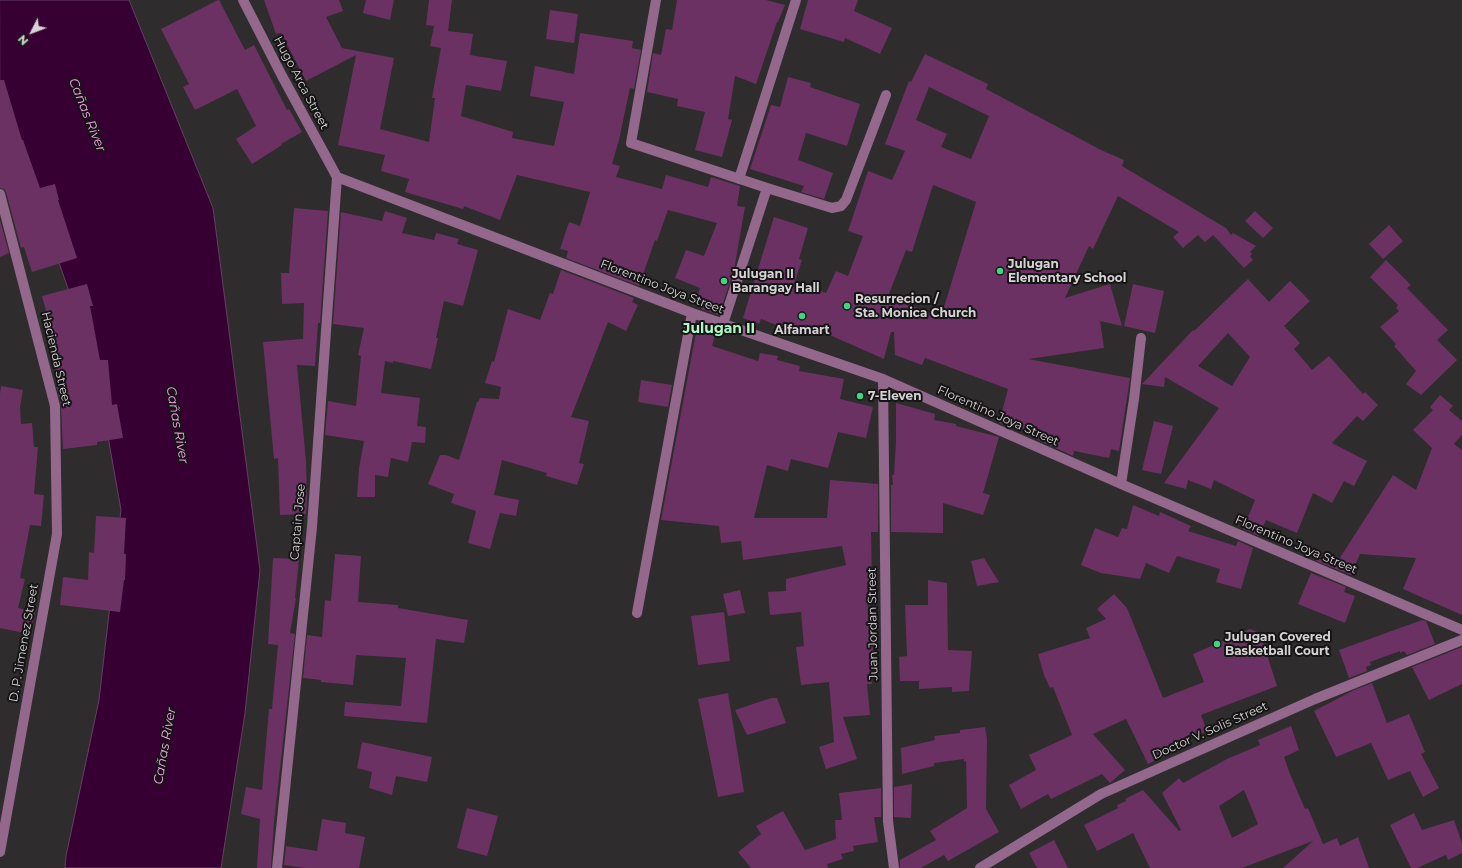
<!DOCTYPE html>
<meta charset="utf-8">
<style>
body{margin:0}
#map{position:relative;width:1462px;height:868px;overflow:hidden;background:#2f2c2e;font-family:Montserrat,sans-serif}
canvas{display:block}
.north{position:absolute;left:12px;top:12px;width:40px;height:40px;-webkit-text-stroke:3px #161516;paint-order:stroke;rotate:228deg;font-size:11px;font-weight:700;line-height:16px;text-align:center;color:#d5d3d4}
.north::after{content:'';display:block;margin:auto;width:14px;height:18px;background:#d5d3d4;clip-path:polygon(50% 0,100% 100%,50% 72%,0 100%)}
</style>
<div id="map">
<canvas width="1462" height="868"></canvas>
<div class="north">N</div>
</div>
<script>
const context = document.querySelector('canvas').getContext('2d');
context.lineJoin = 'round';
function fill(path, color) {
  context.fillStyle = color;
  context.fill(path, 'evenodd');
}
function stroke(path, color, width, dash) {
  context.strokeStyle = color;
  context.lineWidth = width;
  context.lineCap = dash ? 'butt' : 'round';
  context.setLineDash(dash || []);
  context.stroke(path);
}
function label(font, color, halo, rows, align = 'center') {
  context.font = font + ' Montserrat,sans-serif';
  context.lineWidth = 4;
  context.setLineDash([]);
  context.textBaseline = 'middle';
  context.strokeStyle = halo;
  context.fillStyle = color;
  for (const [text, x, y, turn = 0] of rows) {
    context.save();
    context.translate(x, y);
    context.rotate((+turn || 0) * Math.PI / 180);
    context.textAlign = isNaN(turn) ? turn : align;
    if (halo) context.strokeText(text, 0, 0);
    context.fillText(text, 0, 0);
    context.restore();
  }
}
const water = new Path2D(`
 M 0,0 L 129,0 L 213,208 L 260,570 L 245,713 L 221,868 L 65,868 L 66,856 L 99,700 L 121,510 L 96,369 L 32,185 L 0,117 Z`);
const building = new Path2D(`
 M 218,0 L 219,0 L 245,50 L 254,45 L 287,110 L 289,109 L 302,132 L 281,144 L 282,145 L 252,164 L 236,139 L 256,126 L 237,89 L 195,110 L 183,87 L 189,84 L 161,29 Z
 M 264,0 L 339,0 L 343,11 L 326,17 L 342,48 L 394,58 L 380,129 L 429,142 L 435,98 L 432,98 L 441,48 L 430,46 L 434,26 L 426,25 L 429,0 L 452,0 L 448,31 L 473,34 L 470,55 L 507,61 L 501,91 L 466,85 L 461,116 L 513,132 L 512,138 L 554,146 L 564,102 L 530,96 L 535,66 L 574,74 L 580,33 L 633,41 L 632,48 L 641,50 L 634,89 L 630,88 L 619,140 L 612,164 L 620,166 L 616,177 L 662,189 L 666,175 L 708,187 L 711,177 L 740,186 L 737,206 L 745,207 L 734,270 L 719,315 L 701,309 L 702,304 L 696,302 L 700,288 L 675,278 L 686,250 L 704,256 L 717,223 L 668,210 L 657,241 L 655,240 L 639,286 L 566,258 L 568,251 L 560,249 L 569,222 L 580,226 L 590,192 L 517,175 L 500,220 L 464,206 L 463,209 L 405,192 L 409,179 L 381,171 L 385,155 L 338,145 L 356,55 L 306,81 L 281,33 L 276,34 Z
 M 366,0 L 394,0 L 390,20 L 363,13 Z
 M 677,0 L 766,0 L 785,5 L 778,22 L 777,22 L 756,84 L 735,76 L 728,119 L 732,120 L 722,157 L 695,150 L 705,112 L 677,106 L 678,99 L 647,92 L 653,53 L 661,55 L 666,29 L 672,30 Z
 M 808,0 L 858,0 L 854,11 L 892,28 L 880,54 L 845,38 L 844,42 L 800,29 Z
 M 550,10 L 578,14 L 574,43 L 546,39 Z
 M 925,54 L 988,84 L 986,89 L 1101,150 L 1124,160 L 1122,166 L 1226,228 L 1231,235 L 1233,233 L 1256,246 L 1250,252 L 1252,254 L 1250,256 L 1253,260 L 1244,268 L 1213,235 L 1205,242 L 1198,235 L 1183,248 L 1173,237 L 1179,232 L 1118,196 L 1093,249 L 1089,246 L 1065,298 L 1110,284 L 1122,326 L 1100,321 L 1104,348 L 1028,359 L 1130,378 L 1119,451 L 1111,449 L 1109,458 L 1074,451 L 1073,456 L 1034,438 L 1036,432 L 999,423 L 1008,389 L 925,358 L 922,365 L 895,355 L 894,332 L 891,332 L 884,359 L 807,325 L 803,336 L 761,319 L 759,324 L 743,318 L 774,217 L 808,228 L 799,259 L 802,260 L 795,281 L 826,293 L 836,271 L 848,276 L 863,236 L 848,231 L 868,171 L 892,180 L 905,151 L 885,144 L 909,81 L 911,82 ZM 929,87 L 989,116 L 971,159 L 941,147 L 947,134 L 916,120 ZM 933,185 L 976,202 L 941,317 L 910,305 L 910,304 L 889,294 L 906,250 L 912,252 Z
 M 788,77 L 811,83 L 810,87 L 860,104 L 847,146 L 806,133 L 798,160 L 833,173 L 824,199 L 801,192 L 804,186 L 750,169 L 771,105 L 780,107 Z
 M 0,80 L 4,80 L 22,140 L 23,140 L 40,188 L 55,184 L 59,200 L 58,200 L 77,258 L 32,272 L 24,247 L 21,248 L 6,192 L 4,189 L 0,188 Z
 M 294,208 L 328,211 L 320,323 L 318,323 L 315,366 L 297,365 L 306,461 L 307,500 L 306,514 L 280,515 L 278,458 L 274,459 L 263,342 L 303,339 L 304,303 L 282,304 L 281,273 L 289,273 Z
 M 385,211 L 407,218 L 402,233 L 434,240 L 436,233 L 459,239 L 457,244 L 478,250 L 463,306 L 444,301 L 436,338 L 438,338 L 431,369 L 393,361 L 393,363 L 385,361 L 381,393 L 420,398 L 417,426 L 426,427 L 425,443 L 412,442 L 408,462 L 391,458 L 388,477 L 375,475 L 375,497 L 357,497 L 359,468 L 364,441 L 325,435 L 328,401 L 356,406 L 361,356 L 358,355 L 364,328 L 333,324 L 341,212 L 382,221 Z
 M 1255,211 L 1273,228 L 1263,238 L 1245,221 Z
 M 0,220 L 9,253 L 0,257 Z
 M 1389,225 L 1403,241 L 1383,259 L 1369,244 Z
 M 1386,260 L 1411,285 L 1407,288 L 1448,330 L 1437,340 L 1457,360 L 1421,395 L 1406,384 L 1416,371 L 1394,346 L 1396,344 L 1380,327 L 1399,311 L 1396,308 L 1398,305 L 1370,277 Z
 M 561,270 L 634,298 L 632,302 L 638,305 L 626,331 L 608,322 L 571,417 L 589,421 L 579,463 L 584,464 L 577,485 L 546,476 L 547,473 L 502,460 L 494,495 L 519,500 L 516,516 L 500,513 L 490,549 L 468,543 L 476,511 L 451,503 L 454,494 L 428,484 L 440,455 L 446,455 L 459,460 L 477,402 L 478,402 L 480,398 L 499,399 L 501,387 L 485,383 L 492,361 L 494,362 L 508,309 L 540,320 L 550,293 L 553,294 Z
 M 1248,279 L 1269,302 L 1290,281 L 1310,301 L 1284,326 L 1300,343 L 1294,349 L 1312,370 L 1329,356 L 1363,394 L 1365,392 L 1378,405 L 1363,421 L 1357,416 L 1332,443 L 1367,461 L 1354,486 L 1344,481 L 1332,503 L 1313,493 L 1297,533 L 1266,520 L 1259,536 L 1243,529 L 1255,500 L 1214,480 L 1211,489 L 1188,480 L 1186,489 L 1164,483 L 1219,408 L 1165,377 L 1164,387 L 1142,384 L 1193,330 L 1194,331 ZM 1228,333 L 1250,357 L 1232,386 L 1198,366 Z
 M 87,284 L 93,306 L 90,306 L 100,360 L 108,360 L 112,405 L 117,404 L 123,438 L 97,442 L 97,445 L 63,449 L 61,406 L 57,389 L 55,365 L 57,365 L 48,318 L 42,296 Z
 M 1133,284 L 1164,291 L 1155,333 L 1124,326 Z
 M 698,322 L 717,328 L 712,346 L 758,361 L 760,353 L 778,356 L 777,360 L 800,366 L 799,371 L 844,379 L 840,399 L 873,407 L 866,438 L 838,432 L 828,468 L 791,459 L 788,471 L 767,465 L 754,518 L 827,518 L 830,480 L 878,484 L 878,532 L 871,532 L 872,582 L 867,582 L 868,615 L 874,656 L 870,656 L 872,684 L 867,684 L 870,715 L 843,717 L 857,759 L 826,769 L 819,747 L 834,742 L 829,682 L 801,685 L 796,647 L 804,646 L 801,612 L 770,615 L 768,592 L 786,591 L 786,579 L 846,565 L 842,546 L 743,560 L 741,541 L 721,543 L 719,526 L 661,520 Z
 M 641,380 L 672,385 L 668,407 L 638,402 Z
 M 1,386 L 23,390 L 20,407 L 21,424 L 32,423 L 34,447 L 38,447 L 34,494 L 44,495 L 41,526 L 30,525 L 20,578 L 25,579 L 18,608 L 35,612 L 30,634 L 0,628 L 0,394 Z
 M 1440,395 L 1453,406 L 1449,410 L 1462,421 L 1462,435 L 1454,444 L 1462,450 L 1462,615 L 1403,589 L 1416,558 L 1360,554 L 1351,575 L 1316,561 L 1318,558 L 1334,567 L 1393,475 L 1416,490 L 1432,448 L 1413,430 L 1433,410 L 1430,407 Z
 M 896,403 L 935,414 L 934,420 L 956,424 L 956,426 L 999,437 L 983,493 L 990,495 L 983,515 L 943,503 L 943,533 L 891,532 L 891,485 L 893,485 L 892,475 L 894,475 L 896,441 Z
 M 1154,421 L 1173,426 L 1161,474 L 1142,470 Z
 M 1133,505 L 1159,516 L 1160,512 L 1191,526 L 1188,531 L 1236,546 L 1238,541 L 1253,548 L 1241,589 L 1216,582 L 1220,569 L 1177,556 L 1169,573 L 1146,563 L 1140,579 L 1101,573 L 1081,565 L 1095,528 L 1118,537 L 1122,528 L 1127,529 Z
 M 96,516 L 126,518 L 124,554 L 126,554 L 125,580 L 124,580 L 120,612 L 60,605 L 63,577 L 88,580 L 89,552 L 94,553 Z
 M 335,554 L 361,556 L 358,602 L 398,605 L 398,608 L 468,620 L 464,643 L 436,639 L 427,723 L 344,716 L 345,702 L 401,706 L 406,658 L 356,655 L 353,685 L 321,682 L 321,680 L 303,678 L 307,635 L 322,637 L 325,600 L 331,601 Z
 M 273,558 L 299,559 L 295,598 L 296,598 L 290,633 L 295,634 L 274,822 L 271,868 L 257,868 L 260,819 L 241,814 L 246,787 L 262,790 L 269,709 L 272,709 L 278,645 L 268,644 Z
 M 984,558 L 999,582 L 977,586 L 971,561 Z
 M 1311,573 L 1346,587 L 1344,592 L 1355,596 L 1345,623 L 1298,604 Z
 M 928,580 L 947,583 L 948,650 L 972,651 L 969,691 L 952,692 L 952,687 L 919,689 L 919,681 L 900,681 L 899,657 L 907,656 L 905,605 L 928,605 Z
 M 740,590 L 745,613 L 728,616 L 723,594 Z
 M 1114,594 L 1127,608 L 1163,698 L 1204,682 L 1193,654 L 1250,629 L 1260,633 L 1277,686 L 1201,715 L 1207,731 L 1168,747 L 1171,753 L 1148,764 L 1126,719 L 1093,734 L 1125,770 L 1110,783 L 1102,774 L 1051,799 L 1048,794 L 1021,809 L 1009,785 L 1036,770 L 1029,755 L 1072,735 L 1053,687 L 1050,688 L 1044,675 L 1038,654 L 1090,638 L 1086,628 L 1106,619 L 1097,609 Z
 M 724,612 L 730,661 L 698,665 L 691,616 Z
 M 1422,620 L 1426,621 L 1435,644 L 1407,655 L 1404,651 L 1400,653 L 1400,651 L 1370,662 L 1371,665 L 1366,667 L 1367,671 L 1349,678 L 1339,650 Z
 M 1462,647 L 1462,684 L 1429,700 L 1412,667 Z
 M 1372,683 L 1387,723 L 1409,714 L 1425,752 L 1421,754 L 1439,788 L 1423,797 L 1410,771 L 1388,780 L 1371,743 L 1336,757 L 1314,711 L 1354,690 Z
 M 728,693 L 744,792 L 718,797 L 698,699 Z
 M 771,698 L 777,698 L 786,723 L 747,735 L 735,710 Z
 M 1291,726 L 1299,750 L 1284,757 L 1290,774 L 1305,809 L 1308,808 L 1323,844 L 1337,838 L 1340,846 L 1358,837 L 1369,868 L 1283,868 L 1313,841 L 1242,868 L 1150,868 L 1133,833 L 1097,851 L 1084,825 L 1118,808 L 1117,805 L 1126,801 L 1125,799 L 1143,790 L 1179,831 L 1181,830 L 1162,793 L 1179,778 L 1183,783 L 1227,759 L 1260,745 L 1258,740 ZM 1244,790 L 1258,824 L 1232,838 L 1219,806 Z
 M 985,727 L 987,739 L 986,809 L 999,832 L 948,861 L 944,855 L 921,868 L 900,868 L 900,860 L 936,840 L 930,831 L 967,808 L 966,761 L 964,762 L 964,759 L 934,763 L 934,766 L 902,774 L 901,748 L 935,740 L 934,736 L 960,733 L 960,730 Z
 M 362,742 L 432,757 L 427,782 L 396,776 L 392,795 L 369,788 L 372,772 L 357,768 Z
 M 912,784 L 911,818 L 894,817 L 894,787 Z
 M 881,788 L 881,817 L 874,817 L 878,842 L 853,846 L 854,851 L 841,854 L 843,859 L 827,864 L 828,868 L 751,868 L 738,852 L 761,834 L 756,826 L 783,811 L 805,850 L 836,839 L 835,820 L 842,820 L 839,793 Z
 M 467,808 L 498,816 L 487,856 L 457,848 Z
 M 1414,813 L 1422,830 L 1454,820 L 1462,843 L 1462,853 L 1448,860 L 1446,855 L 1417,868 L 1411,868 L 1390,825 Z
 M 322,819 L 346,823 L 345,833 L 365,837 L 359,868 L 305,868 L 284,865 L 286,846 L 317,851 Z
 M 1054,840 L 1068,868 L 1037,868 L 1029,853 Z`);
const minor = new Path2D(`
 M 243,0 L 282,76 L 337,177
 M 656,0 L 631,143 L 767,188 L 832,208 L 841,206 L 846,200 L 886,95
 M 337,177 L 692,313 L 883,379 L 1121,484 L 1462,630
 M 739,179 L 796,0
 M 0,194 L 55,406 L 57,534 L 0,852
 M 723,324 L 767,188
 M 883,379 L 888,821 L 894,868
 M 1121,484 L 1134,399 L 1141,338
 M 637,613 L 692,313
 M 277,868 L 312,527 L 337,177
 M 980,868 L 1101,794 L 1315,699 L 1462,640`);
const markers = [
 [1000,271,4,"#3fd77d"],
 [724,281,4,"#3fd77d"],
 [847,306,4,"#3fd77d"],
 [802,316,4,"#3fd77d"],
 [860,396,4,"#3fd77d"],
 [1217,644,4,"#3fd77d"]
];
const streetNames = [
 ["Hugo Arca Street",301,83,62],
 ["Florentino Joya Street",662,287,21],
 ["Hacienda Street",56,359,77],
 ["Florentino Joya Street",998,416,24],
 ["Captain Jose",298,522,-85],
 ["Florentino Joya Street",1296,545,23],
 ["Juan Jordan Street",873,624,-91],
 ["D. P. Jimenez Street",24,643,-80],
 ["Doctor V. Solis Street",1210,731,-24]
];
const poiNames = [
 ["Julugan",1008,264],
 ["Elementary School",1008,278],
 ["Julugan II",732,274],
 ["Barangay Hall",732,288],
 ["Resurrecion /",855,299],
 ["Sta. Monica Church",855,313],
 ["Alfamart",802,330,"center"],
 ["7-Eleven",868,396],
 ["Julugan Covered",1225,637],
 ["Basketball Court",1225,651]
];
const waterNames = [
 ["Cañas River",87,115,68],
 ["Cañas River",177,425,80],
 ["Cañas River",165,746,-80]
];
const quarterNames = [
 ["Julugan II",719,329]
];
fill(water, '#370032');
stroke(water, '#663f63', 1);
fill(building, '#6a3162');
stroke(minor, '#93688c', 10);
for (const [x, y, r, color] of markers) {
  const dot = new Path2D();
  dot.arc(x, y, r, 0, 2 * Math.PI);
  context.fillStyle = color;
  context.fill(dot);
  stroke(dot, '#161516', 1.5);
}
label('12px', '#d5d3d4', '#161516', streetNames);
label('bold 12px', '#d5d3d4', '#161516', poiNames, 'left');
label('italic 13px', '#f8a2ea', '#161516', waterNames);
label('bold 14px', '#b1f8c4', '#161516', quarterNames);
</script>
